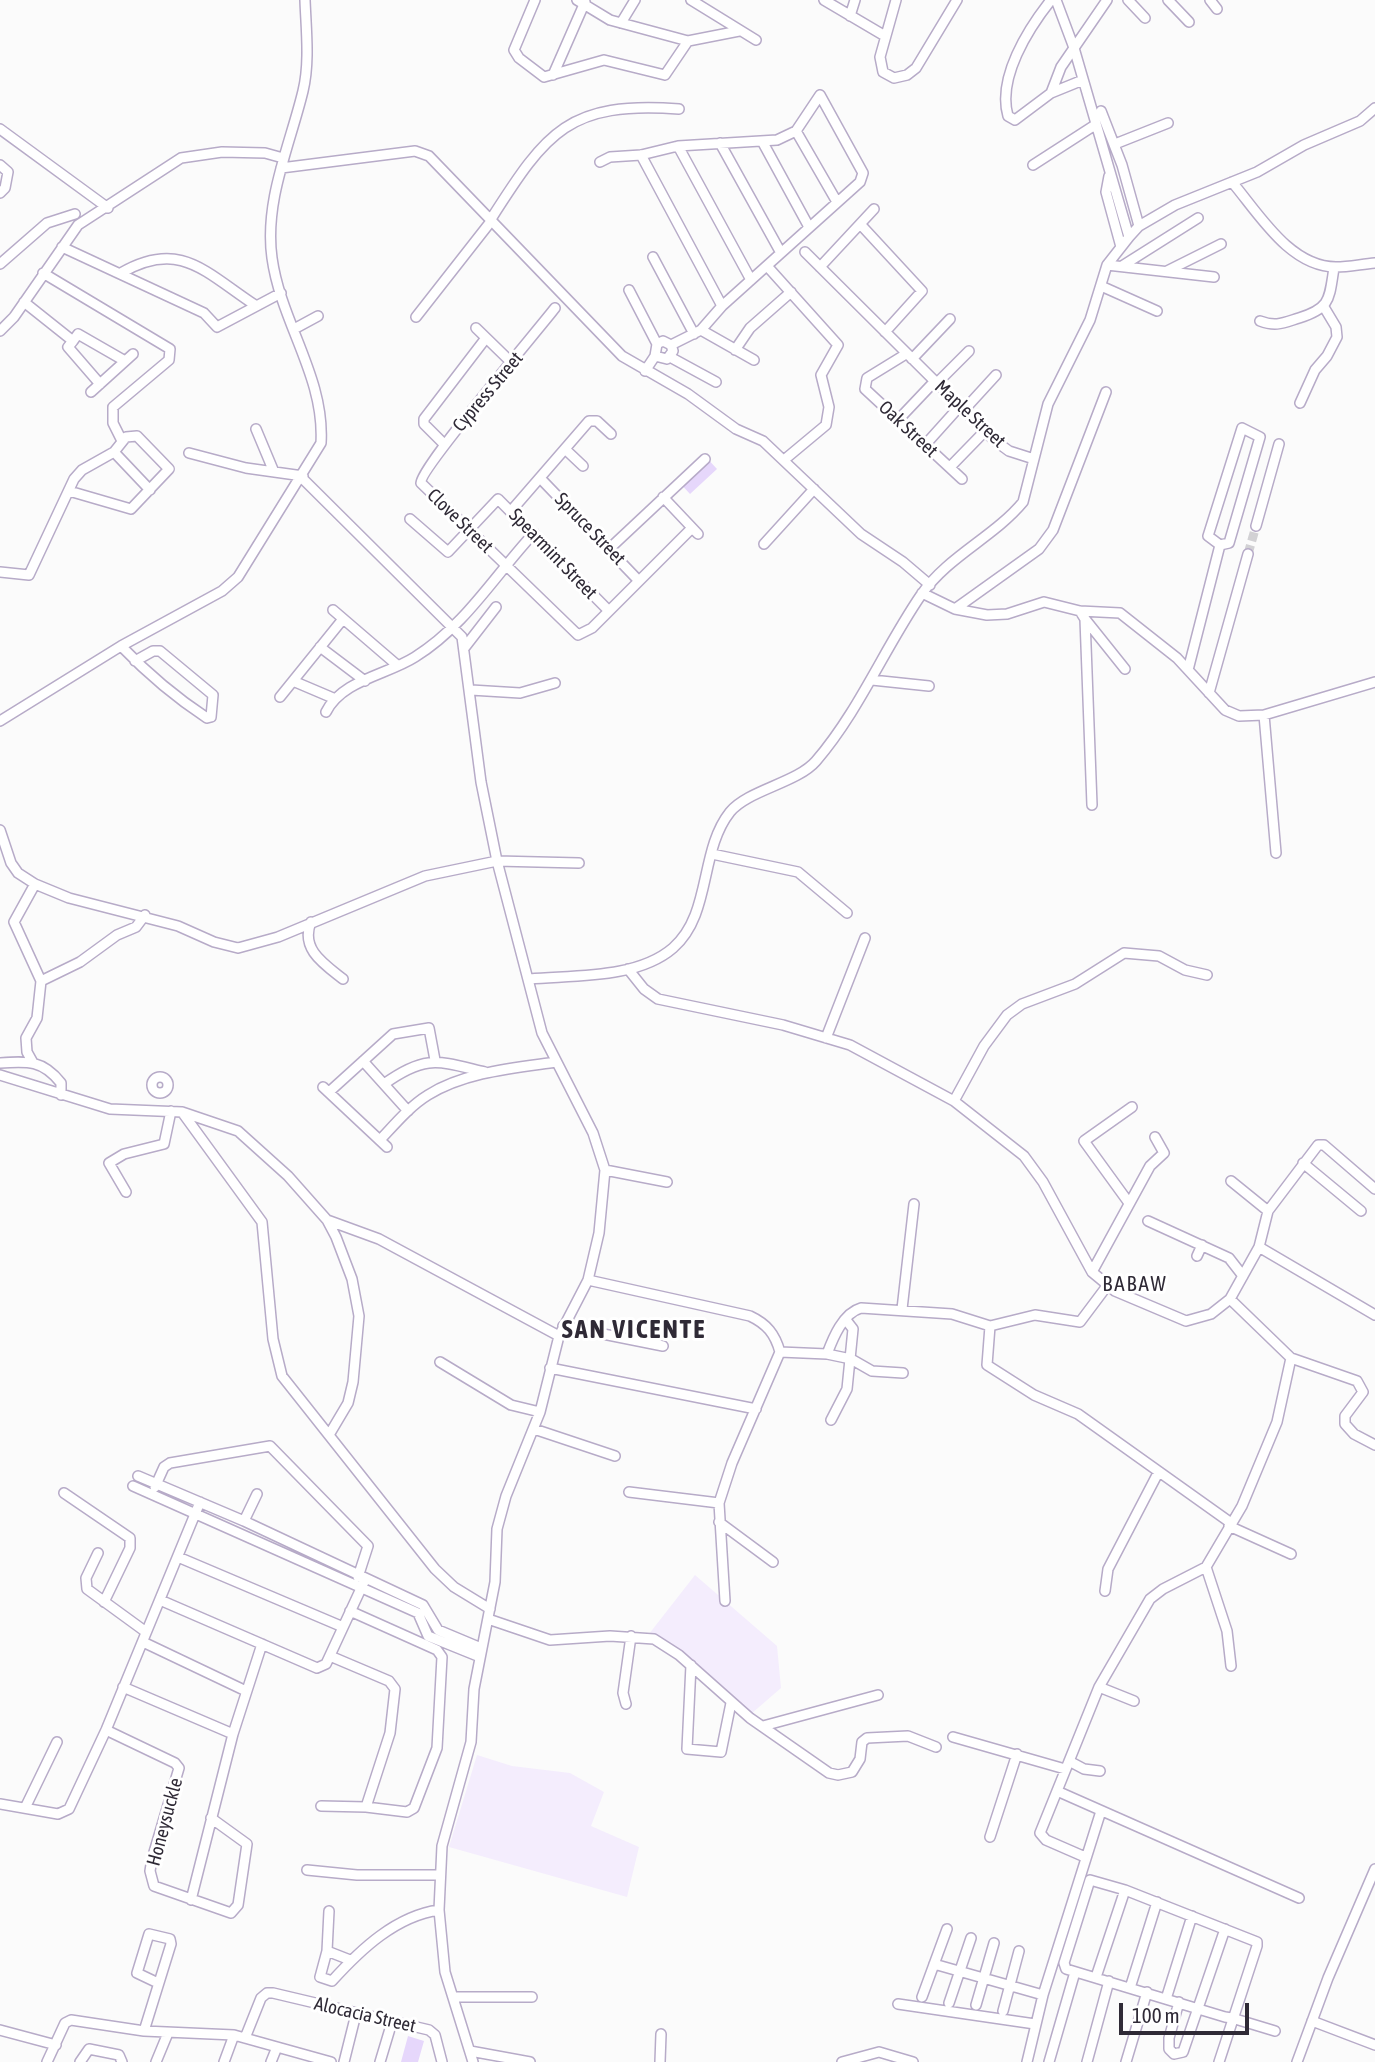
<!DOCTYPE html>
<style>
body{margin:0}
#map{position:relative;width:1375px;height:2062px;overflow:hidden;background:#fbfbfb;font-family:"Asap Condensed",sans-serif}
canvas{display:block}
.scale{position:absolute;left:1119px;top:2003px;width:130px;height:32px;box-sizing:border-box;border:4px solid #2f2a36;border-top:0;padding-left:9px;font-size:21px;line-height:24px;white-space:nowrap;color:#2f2a36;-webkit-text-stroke:5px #fff;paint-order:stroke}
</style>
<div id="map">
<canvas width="1375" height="2062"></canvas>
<div class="scale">100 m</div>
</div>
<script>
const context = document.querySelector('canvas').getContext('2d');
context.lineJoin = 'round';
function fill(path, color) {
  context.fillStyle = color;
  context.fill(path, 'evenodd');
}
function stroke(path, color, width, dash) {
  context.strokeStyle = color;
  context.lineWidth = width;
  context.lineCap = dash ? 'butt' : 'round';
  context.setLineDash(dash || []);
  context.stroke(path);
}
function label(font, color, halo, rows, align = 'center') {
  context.font = font + ' "Asap Condensed",sans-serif';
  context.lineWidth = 6;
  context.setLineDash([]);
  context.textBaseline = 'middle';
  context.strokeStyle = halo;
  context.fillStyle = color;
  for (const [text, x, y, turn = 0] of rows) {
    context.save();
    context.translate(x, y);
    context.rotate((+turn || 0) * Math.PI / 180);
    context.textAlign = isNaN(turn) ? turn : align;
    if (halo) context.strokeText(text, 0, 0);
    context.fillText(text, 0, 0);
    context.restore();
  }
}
const built = new Path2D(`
 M 695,1575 L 777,1646 L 781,1688 L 751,1714 L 671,1643 L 649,1634 Z
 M 477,1755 L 512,1766 L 570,1773 L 604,1792 L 591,1826 L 639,1847 L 627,1897 L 449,1847 Z`);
const green = new Path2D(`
 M 705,456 L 717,469 L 690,494 L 679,482 Z
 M 408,2036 L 424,2041 L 418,2062 L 401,2062 Z`);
const minorTunnel = new Path2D(`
 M 1248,554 L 1256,526`);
const minor = new Path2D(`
 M 535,0 L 514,50 L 519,58 L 544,77 L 604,60 L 665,75 L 688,41
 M 577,0 L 610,20 L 688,41 L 739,31
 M 691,0 L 756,40
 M 824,0 L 885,36
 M 896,0 L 880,57 L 883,72 L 894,78 L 907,75 L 916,68 L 957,0
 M 1051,0 C 1028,29 997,78 1008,116 L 1015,120 L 1051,93 L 1083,80
 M 1056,0 L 1074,48 L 1129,237
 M 1128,0 L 1145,18
 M 1168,0 L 1189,22
 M 1210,0 L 1217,9
 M 850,16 L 855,0
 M 621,23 L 635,0
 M 553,75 L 585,2
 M 1051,93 L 1061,67 L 1107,0
 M 1101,111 L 1122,165 L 1139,226
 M 0,129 L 108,208
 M 796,131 L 837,202
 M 762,141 L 809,227
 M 720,143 L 781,253
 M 1115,144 L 1168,123
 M 678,146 L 751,280
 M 641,155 L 722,306
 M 600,162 L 610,157 L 641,155 L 678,146 L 777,140 L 796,131 L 820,95 L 863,173 L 860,182 L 722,306 L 701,330 L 671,345
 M 0,165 L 8,172 L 5,188 L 0,193
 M 1033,165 L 1095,125
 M 281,168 L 415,151 L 429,156 L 622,356 L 688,394 L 736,429 L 763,441 L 861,534 L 903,562 L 930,585
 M 1109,176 L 1106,192 L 1121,247
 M 1232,182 C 1259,214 1290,267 1336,267 C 1349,267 1362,264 1375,263
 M 491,219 C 547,131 569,101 679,109
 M 861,225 L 922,291 L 885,332
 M 62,247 L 204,313 L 217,327 L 281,293
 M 805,252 L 994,440 L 1009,451 L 1034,459
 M 653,257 L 694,334
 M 0,264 L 47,223 L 75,214
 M 1107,265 L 1214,277
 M 767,266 L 838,345 L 821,375 L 829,407 L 826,425 L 784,460
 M 1122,266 L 1198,218
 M 820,267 L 874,209
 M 1167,271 L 1221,244
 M 43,273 L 170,349 L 169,360 L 113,407 L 113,423 L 122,441
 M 121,273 C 180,239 205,272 255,305
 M 1101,286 L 1157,311
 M 629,290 L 657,344
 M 24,302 L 73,341 L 68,347 L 100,384
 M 555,308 C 538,330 419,470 421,483 L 578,635 L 592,628 L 692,528
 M 416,317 L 492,220
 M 1260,321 C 1276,327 1283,323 1299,318 C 1331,308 1329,299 1334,268
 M 476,328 L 512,363
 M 294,329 L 318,316
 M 701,330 L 754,360
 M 0,331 L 14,317 L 78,225 L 181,158 L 222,152 L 265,153 L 283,158
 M 73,341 L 78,334 L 125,361
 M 735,350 L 750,328 L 791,292
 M 906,354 L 867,378 L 865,389 L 962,479
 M 670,357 L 716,382
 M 912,359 L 950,319
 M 645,371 L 655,356 L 657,344 L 663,341 L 671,345 L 673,351 L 667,359 L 655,356
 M 936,384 L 969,351
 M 91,392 L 133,354
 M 1300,403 L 1315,370 L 1327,356 L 1337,337 L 1336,327 L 1324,307
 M 964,410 L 996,375
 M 898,420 L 934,382
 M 1242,428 L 1260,437 L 1229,543 L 1220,545 L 1208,536 Z
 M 256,429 L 274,472
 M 444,444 L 424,424 L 424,419 L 486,338
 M 925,445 L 960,406
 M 565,449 L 583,466
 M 114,452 L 150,490
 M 189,453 L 246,468 L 303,476
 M 950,467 L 985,431
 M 302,478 L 462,637 L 481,782 L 497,861 L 542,1033 L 593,1133 L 605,1170 L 599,1233 L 588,1280 L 559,1336 L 540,1412 L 506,1496 L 497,1529 L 495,1582 L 474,1689 L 471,1742 L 442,1846 L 439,1910 L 445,1972 L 473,2062
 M 540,478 L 639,581
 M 663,497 L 698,534
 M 511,511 L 589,421 L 597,421 L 611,434
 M 410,519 L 448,552 L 498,499 L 609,611
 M 1256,526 L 1279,444
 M 764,544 L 814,489
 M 609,549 L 705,459
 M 0,572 L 29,575 L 74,479 L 82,470 L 114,452 L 126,437 L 137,436 L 169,469 L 131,509 L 69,491
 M 922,593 L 955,609 L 987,615 L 1007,614 L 1044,602 L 1080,611 L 1120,613 L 1177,658 L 1225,710 L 1239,716 L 1264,715 L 1375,682
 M 955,609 L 1039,549 L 1053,530 L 1106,392
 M 333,610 L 397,665
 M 1080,611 L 1085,619 L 1092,805
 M 1085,619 L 1125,669
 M 121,646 C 148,674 175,697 207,718 L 211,717 L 213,695 L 160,651 L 153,651 L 135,661
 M 320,647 L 365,681
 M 465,647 L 496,607
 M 1188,670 L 1220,545
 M 872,680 L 929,686
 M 293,681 L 333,698
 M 471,690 L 520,693 L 555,683
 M 1209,693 L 1248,554
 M 280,697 L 343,619
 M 326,712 C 342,680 387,675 415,657 C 465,626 495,575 534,533
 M 1264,715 L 1276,853
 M 0,721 L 121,646 L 222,591 L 238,577 L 321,443 C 325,377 281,323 272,258 C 264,201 290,145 303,91 C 310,62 306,29 305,0
 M 0,830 L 11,863 L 18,873 L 35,884 L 69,898 L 178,926 L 214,942 L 238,948 L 278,937 L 425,876 L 497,861 L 579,863
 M 712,854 L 798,872 L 847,913
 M 311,922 C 300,949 324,964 343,979
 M 628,969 L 644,989 L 658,999 L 783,1025 L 850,1045 L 954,1101 L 1024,1156 L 1043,1182 L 1092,1272 L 1115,1291 L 1186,1321 L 1211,1314 L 1230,1299 L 1259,1247 L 1268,1211 L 1318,1145 L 1324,1145 L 1375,1189
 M 530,979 C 574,975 637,979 673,948 C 712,914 699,851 730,812 C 748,790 797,783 816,761 C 859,711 884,649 921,595 C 948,556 994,537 1023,502 L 1048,404 L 1090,320 L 1107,265 L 1129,237 L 1139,226 L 1175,205 L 1257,172 L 1304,145 L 1360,121 L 1375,108
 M 41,981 L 80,962 L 117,935 L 136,927 L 145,915
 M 826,1038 L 865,938
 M 32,1061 L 27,1052 L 26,1038 L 37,1018 L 41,981 L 14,922 L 35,884
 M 363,1061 L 408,1111
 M 0,1063 C 28,1061 43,1060 61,1083 L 61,1095
 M 0,1075 L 110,1109 L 182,1112 L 238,1131 L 288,1176 L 327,1220 L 336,1237 L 352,1279 L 359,1316 L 353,1382 L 348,1403 L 329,1435
 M152 1085a8 8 0 1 1 16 0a8 8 0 1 1-16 0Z
 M 384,1084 C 426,1054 438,1061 485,1072
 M 323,1087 L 387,1147
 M 329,1092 L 393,1034 L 429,1028 L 435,1060
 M 954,1101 L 984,1046 L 1007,1015 L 1022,1004 L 1075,984 L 1124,953 L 1159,956 L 1185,970 L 1207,975
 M 182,1112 L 262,1222 L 273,1339 L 282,1376 L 435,1569 L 454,1587 L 490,1609
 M 380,1140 C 395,1124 410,1106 428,1095 C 465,1072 514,1068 556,1062
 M 1303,1163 L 1361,1211
 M 605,1170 L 667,1182
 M 1231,1181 L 1268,1211
 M 126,1192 L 109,1163 L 124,1154 L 164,1144 L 171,1111
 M 1129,1203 L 1084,1141 L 1132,1107
 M 327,1220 L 379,1239 L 559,1336
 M 1148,1221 L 1229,1258 L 1243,1276
 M 1259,1247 L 1375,1315
 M 1197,1256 L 1202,1245
 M 1092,1272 L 1150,1166 L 1164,1153 L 1155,1137
 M 588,1280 L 750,1316 C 767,1324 775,1334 780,1352 L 732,1463 L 719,1503 L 725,1601
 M 1230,1299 L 1291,1358 L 1357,1381 L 1363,1392 L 1345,1416 L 1345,1424 L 1354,1434 L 1375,1445
 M 902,1309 L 914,1204
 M 563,1326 L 663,1346
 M 990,1326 L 1035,1315 L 1080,1322 L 1107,1286
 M 780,1352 L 827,1354 L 851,1359 L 872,1371 L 903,1373
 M 827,1354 C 833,1338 843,1313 861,1308 L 952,1314 L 990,1326 L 987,1365 L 1034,1395 L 1078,1414 L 1231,1523
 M 440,1362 L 511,1405 L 540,1412
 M 550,1368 L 756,1409
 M 831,1420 L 847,1389 L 853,1329 L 846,1320
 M 534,1429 L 615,1456
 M 138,1476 L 244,1521 L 423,1605 L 438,1630 L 481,1648
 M 133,1486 L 418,1613 L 428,1636 L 480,1657
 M 155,1487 L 164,1467 L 170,1463 L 270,1446 L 368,1546 L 358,1577
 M 629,1492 L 719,1503
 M 64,1493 L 130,1538 L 130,1548 L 104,1602
 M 244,1521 L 257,1494
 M 719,1522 L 773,1562
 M 1229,1526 L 1291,1554
 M 98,1553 L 86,1578 L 87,1589 L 146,1632
 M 178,1557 L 343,1627
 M 1105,1591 L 1108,1569 L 1158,1473
 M 160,1600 L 317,1668 L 326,1664 L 364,1582
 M 350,1611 L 437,1650 L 442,1657 L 437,1748 L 414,1808 L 407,1812 L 366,1807
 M 488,1619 L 550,1640 L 610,1636 L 654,1639 L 679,1655 L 750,1718 L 829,1773 L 838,1775 L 852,1772 L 860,1759 L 862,1742 L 867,1738 L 908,1736 L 936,1747
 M 143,1642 L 246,1691
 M 691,1665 L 687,1749 L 721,1752 L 731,1703
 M 1231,1666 L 1227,1631 L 1206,1567 L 1242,1506 L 1277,1422 L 1291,1358
 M 123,1687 L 233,1734
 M 1099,1687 L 1134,1701
 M 626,1704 L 623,1693 L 631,1636
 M 763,1726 L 878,1695
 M 106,1730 L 175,1763 L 179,1768 L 152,1859 L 150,1871 L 154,1886 L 231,1913 L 238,1905 L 247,1844 L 211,1818
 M 953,1737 L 1065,1769
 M 1069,1761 L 1084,1769 L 1100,1771
 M 1057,1791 L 1299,1898
 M 0,1804 L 58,1814 L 69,1809 L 106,1730 L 200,1502
 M 321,1806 L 366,1807 L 390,1733 L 395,1689 L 389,1681 L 330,1656
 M 25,1808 L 57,1742
 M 990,1837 L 1017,1754
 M 1085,1857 L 1046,1840 L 1040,1833 L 1099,1687 L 1150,1599 L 1163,1589 L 1206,1567
 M 307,1870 L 357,1875 L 440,1875
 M 191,1900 L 233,1734 L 262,1644
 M 329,1911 L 327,1951 L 320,1977 L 332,1981 C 361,1949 396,1916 439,1910
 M 327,1951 L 350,1960
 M 934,1964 L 1043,1995
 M 1096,1977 L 1125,1890
 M 1130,1988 L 1157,1902
 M 453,1997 L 532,1997
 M 922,1997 L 947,1929
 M 1166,1999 L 1192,1916
 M 1179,2002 L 1169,2038 L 1169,2049 L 1174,2054 L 1183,2052 L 1225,1929
 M 949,2003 L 971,1938
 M 898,2004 L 1035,2024
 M 976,2005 L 994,1943
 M 1003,2011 L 1019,1951
 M 1312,2021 L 1375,2045
 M 0,2030 L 56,2045
 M 144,2031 L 171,1944 L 170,1939 L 149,1934 L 137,1973 L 158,1983
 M 245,2038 L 261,1998 L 267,1993 L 273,1993 L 429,2030 L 435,2035 L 442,2062
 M 470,2051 L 530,2062
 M 47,2062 L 65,2023 L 71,2020 L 144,2031 L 234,2035 L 331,2062
 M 80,2062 L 89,2049 L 119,2055 L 122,2062
 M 156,2062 L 168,2033
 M 224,2062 L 234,2035
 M 271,2062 L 277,2047
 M 344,2062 L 356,2014
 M 380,2062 L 392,2022
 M 660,2062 L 661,2034
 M 842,2062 L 879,2052 L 913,2062
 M 1027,2062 L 1043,1995 L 1101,1811
 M 1049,2062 L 1075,1972
 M 1087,2062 L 1109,1981
 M 1126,2062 L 1147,1992
 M 1219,2062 L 1257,1946 L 1257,1942 L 1125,1890 L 1090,1880 L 1064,1963 L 1066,1969 L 1225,2017 L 1232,2018 L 1275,2031
 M 1297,2062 L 1328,1978 L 1375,1869`);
const streetNames = [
 ["Cypress Street",488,392,-50],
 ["Maple Street",970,414,43],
 ["Oak Street",908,429,43],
 ["Clove Street",460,521,44],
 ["Spruce Street",590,529,46],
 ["Spearmint Street",553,554,46],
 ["Honeysuckle",165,1822,-75],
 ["Alocacia Street",365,2015,13]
];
const neighbourhoodNames = [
 ["BABAW",1135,1284]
];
const districtNames = [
 ["SAN VICENTE",634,1330]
];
fill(built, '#f4edfd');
fill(green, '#e6d7fb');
stroke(minorTunnel, '#d2d1d4', 9, [9, 4.5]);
stroke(minor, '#b7abc8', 12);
stroke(minor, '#fff', 9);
label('19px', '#2f2a36', '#fff', streetNames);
context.letterSpacing = '2px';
label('21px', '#2f2a36', '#fff', neighbourhoodNames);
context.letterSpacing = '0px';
context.letterSpacing = '2px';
label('bold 26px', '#2f2a36', '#fff', districtNames);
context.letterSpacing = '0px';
</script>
